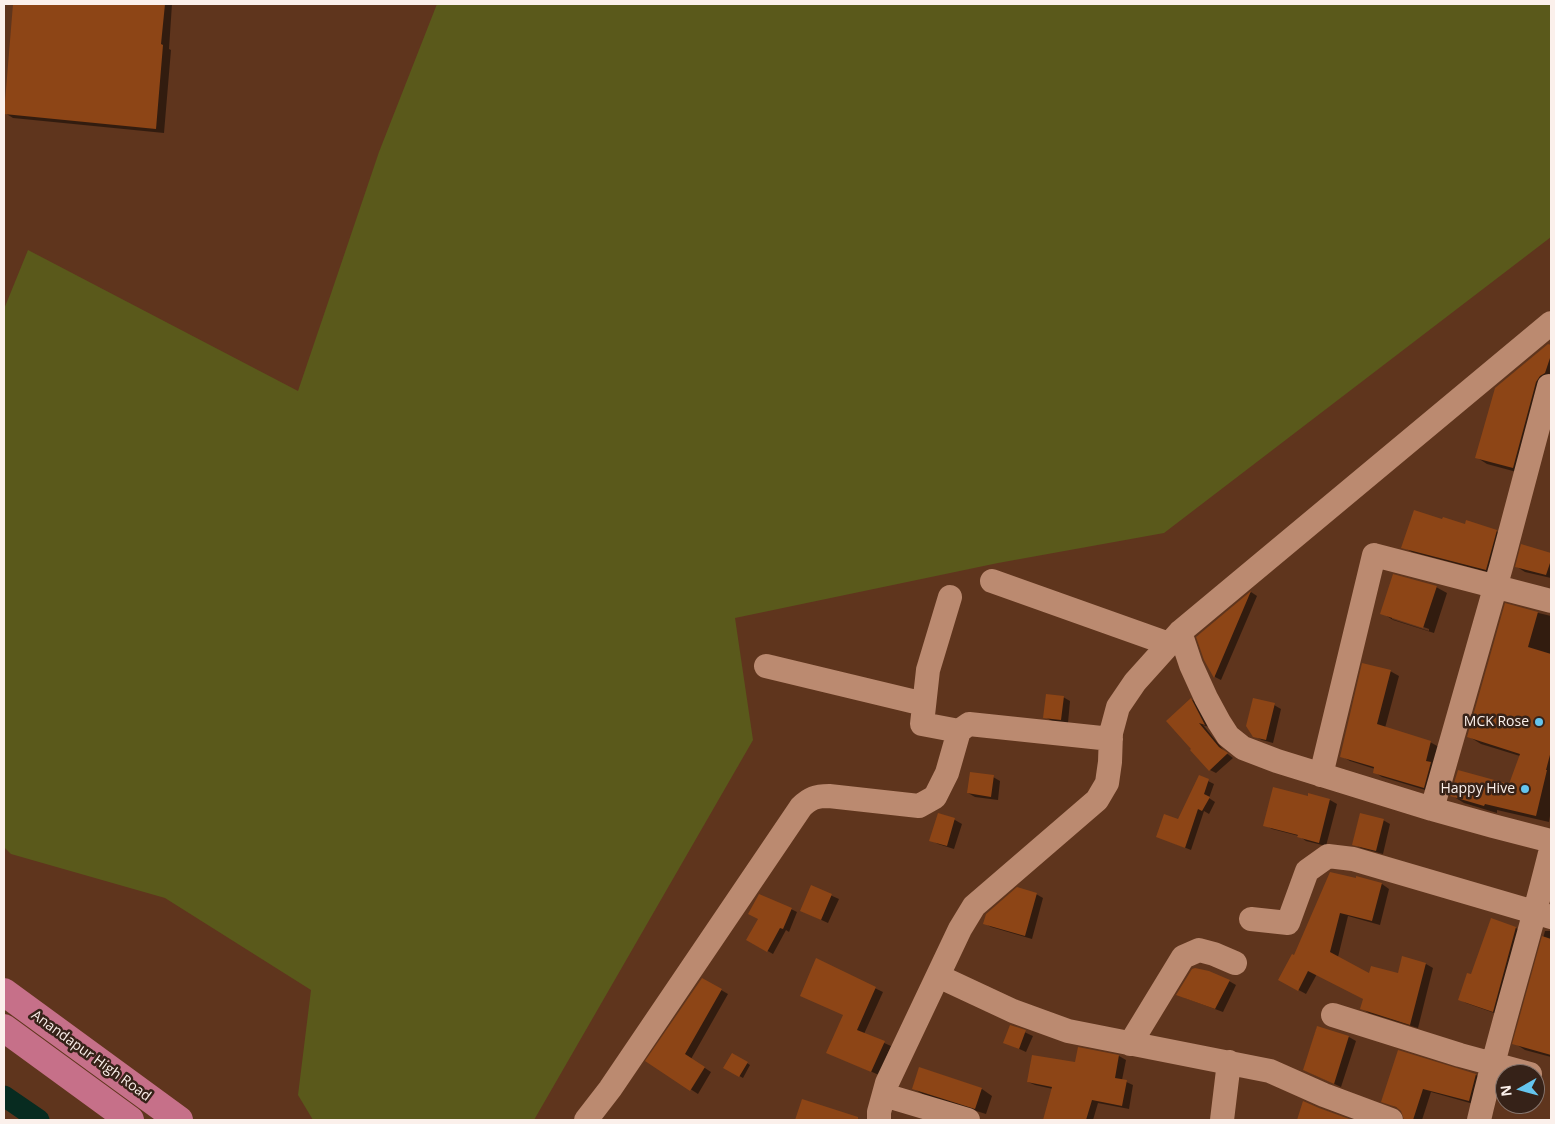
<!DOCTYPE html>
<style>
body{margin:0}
#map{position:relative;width:1555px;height:1124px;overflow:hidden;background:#5f351d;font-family:"Open Sans",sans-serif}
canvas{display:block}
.frame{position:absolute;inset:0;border:5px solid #fbf0eb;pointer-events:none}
.north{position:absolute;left:1495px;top:1064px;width:50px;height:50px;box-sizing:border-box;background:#362218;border:1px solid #85746c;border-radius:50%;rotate:263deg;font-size:14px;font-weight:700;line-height:20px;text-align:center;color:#fbf0eb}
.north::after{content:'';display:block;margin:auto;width:18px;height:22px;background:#65c5ee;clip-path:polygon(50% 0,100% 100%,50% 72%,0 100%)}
</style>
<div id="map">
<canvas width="1555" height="1124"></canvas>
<div class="frame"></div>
<div class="north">N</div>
</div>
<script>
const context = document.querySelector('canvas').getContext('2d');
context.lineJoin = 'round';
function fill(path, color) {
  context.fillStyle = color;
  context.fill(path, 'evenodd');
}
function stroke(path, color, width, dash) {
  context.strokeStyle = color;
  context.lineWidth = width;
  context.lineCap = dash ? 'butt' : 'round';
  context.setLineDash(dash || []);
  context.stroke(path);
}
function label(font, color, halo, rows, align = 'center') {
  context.font = font + ' "Open Sans",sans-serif';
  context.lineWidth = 5;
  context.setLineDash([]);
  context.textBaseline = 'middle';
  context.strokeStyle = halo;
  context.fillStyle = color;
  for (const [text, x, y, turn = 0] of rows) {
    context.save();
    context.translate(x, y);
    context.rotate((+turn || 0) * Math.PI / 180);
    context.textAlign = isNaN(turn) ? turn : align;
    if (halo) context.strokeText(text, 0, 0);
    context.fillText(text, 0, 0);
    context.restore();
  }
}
const green = new Path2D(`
 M 437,4 L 1551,4 L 1551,237 L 1164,533 L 998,563 L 735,618 L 753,740 L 534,1120 L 313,1120 L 298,1095 L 311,990 L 165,898 L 11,854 L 4,847 L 4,309 L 28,250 L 298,391 L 379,152 Z`);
const shadow = new Path2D(`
 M 14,4 L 172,4 L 169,49 L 171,50 L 164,133 L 13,118 L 5,113 Z
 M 1548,345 L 1551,346 L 1551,381 L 1524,474 L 1487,464 L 1476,457 Z
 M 1443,521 L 1496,531 L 1505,536 L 1495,574 L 1412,552 L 1403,547 Z
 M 1522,546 L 1551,554 L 1551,578 L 1525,572 L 1517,567 Z
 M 1436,587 L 1447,593 L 1434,633 L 1393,620 L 1382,613 ZM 1392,616 L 1429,629 L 1429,631 L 1392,619 Z
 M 1251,592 L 1257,596 L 1221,680 L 1215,677 L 1205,659 L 1198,637 Z
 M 1506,605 L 1551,616 L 1551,810 L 1549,822 L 1497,810 L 1497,813 L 1464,803 L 1451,795 L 1510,786 L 1520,756 L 1481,744 L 1468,736 Z
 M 1390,671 L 1399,676 L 1385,728 L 1430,742 L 1439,747 L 1432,792 L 1382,777 L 1374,772 L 1375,769 L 1350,761 L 1341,756 Z
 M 1063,697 L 1070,701 L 1068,723 L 1052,721 L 1045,717 Z
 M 1191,699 L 1197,703 L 1209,727 L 1203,725 L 1225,752 L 1233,758 L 1216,773 L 1210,770 Z
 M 1274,705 L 1281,709 L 1273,743 L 1262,740 L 1254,736 Z
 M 993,777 L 1000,781 L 998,800 L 975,797 L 968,793 Z
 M 1208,781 L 1214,784 L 1209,798 L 1215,802 L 1209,814 L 1204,811 L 1191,850 L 1158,837 L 1178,821 Z
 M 1308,798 L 1330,800 L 1337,804 L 1326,846 L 1306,841 L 1299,836 L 1272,829 L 1265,825 Z
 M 939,814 L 955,820 L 962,824 L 954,849 L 938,844 L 931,840 Z
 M 1383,820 L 1390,824 L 1383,854 L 1361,848 L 1354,844 Z
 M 1331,874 L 1382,884 L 1389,889 L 1380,925 L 1348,916 L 1338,957 L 1370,975 L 1399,974 L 1426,964 L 1433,968 L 1418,1028 L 1369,1013 L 1361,1008 L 1364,999 L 1317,974 L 1306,994 L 1280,980 L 1294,957 Z
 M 812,887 L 839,899 L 828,923 L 802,911 Z
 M 1036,894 L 1043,898 L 1032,939 L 991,927 L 984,923 Z
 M 791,909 L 797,912 L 789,932 L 786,930 L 773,954 L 748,940 Z
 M 1491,919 L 1516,928 L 1523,932 L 1500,1015 L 1466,1003 L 1459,999 L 1472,976 Z
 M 1545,931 L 1551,931 L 1551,1057 L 1525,1050 L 1514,1043 Z
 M 843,973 L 883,992 L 864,1034 L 891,1046 L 879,1075 L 828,1053 L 844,1015 Z
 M 702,979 L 728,994 L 691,1059 L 711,1072 L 698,1094 L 647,1061 Z
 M 1229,981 L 1236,985 L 1223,1012 L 1185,998 Z
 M 1011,1026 L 1033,1036 L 1026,1052 L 1004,1042 Z
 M 1317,1027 L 1349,1037 L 1356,1041 L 1341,1087 L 1304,1070 Z
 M 1079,1048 L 1119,1056 L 1126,1060 L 1122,1080 L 1133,1085 L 1129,1109 L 1098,1103 L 1093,1120 L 1044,1120 L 1053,1089 L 1035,1085 L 1028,1082 L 1076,1064 Z
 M 1398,1052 L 1476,1075 L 1484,1079 L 1477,1105 L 1431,1092 L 1422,1120 L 1405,1120 L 1406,1117 L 1402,1110 L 1383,1101 Z
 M 733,1054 L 750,1065 L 743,1078 L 725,1068 Z
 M 913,1088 L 982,1089 L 992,1096 L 986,1114 L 924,1095 Z
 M 803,1100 L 853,1117 L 859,1120 L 796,1120 Z
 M 1304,1103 L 1350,1120 L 1298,1120 Z`);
const canal = new Path2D(`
 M 4,1096 L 39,1120`);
const building = new Path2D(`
 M 13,4 L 165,4 L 161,44 L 163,45 L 156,129 L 4,114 Z
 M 1548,344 L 1551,345 L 1551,355 L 1545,373 L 1540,376 L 1536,382 L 1513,468 L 1475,458 L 1495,388 Z
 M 1414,510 L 1442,519 L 1443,517 L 1465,524 L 1466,520 L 1497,530 L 1486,570 L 1401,548 Z
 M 1521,544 L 1551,553 L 1551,560 L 1546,575 L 1515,567 Z
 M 1393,574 L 1437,586 L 1423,628 L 1380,614 Z
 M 1251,591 L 1214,678 L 1204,660 L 1196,637 Z
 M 1505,603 L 1538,612 L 1528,647 L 1551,654 L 1551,751 L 1546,770 L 1547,770 L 1536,816 L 1485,804 L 1484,806 L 1450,796 L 1458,770 L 1509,784 L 1520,754 L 1467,737 Z
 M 1362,663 L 1391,670 L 1377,724 L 1431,741 L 1426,761 L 1431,762 L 1424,788 L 1373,773 L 1374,767 L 1340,757 Z
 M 1046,694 L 1064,696 L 1061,720 L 1043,718 Z
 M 1191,698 L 1205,725 L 1199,723 L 1219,747 L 1228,753 L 1209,771 L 1190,750 L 1191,749 L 1166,721 Z
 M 1253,698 L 1275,703 L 1266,740 L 1253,737 L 1246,726 Z
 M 970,772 L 994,775 L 991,797 L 967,793 Z
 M 1199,775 L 1209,779 L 1204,794 L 1210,797 L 1202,811 L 1198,809 L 1185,848 L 1156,837 L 1164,814 L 1178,819 Z
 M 1273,787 L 1308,796 L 1308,793 L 1330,799 L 1319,843 L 1297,837 L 1298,835 L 1263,826 Z
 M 938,813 L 955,818 L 947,846 L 929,841 Z
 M 1360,813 L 1384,819 L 1376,851 L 1352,845 Z
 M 1330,872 L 1356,878 L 1356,876 L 1382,883 L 1372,921 L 1340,913 L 1330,952 L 1369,973 L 1371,966 L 1398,973 L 1402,956 L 1426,963 L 1410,1025 L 1360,1009 L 1363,999 L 1308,971 L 1298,991 L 1278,980 L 1292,954 L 1294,955 Z
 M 811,885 L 832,894 L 821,920 L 800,911 Z
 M 1017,887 L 1037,893 L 1025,936 L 983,924 L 986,914 Z
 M 759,894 L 792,908 L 783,929 L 780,928 L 767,952 L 746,940 L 758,919 L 748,914 Z
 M 1491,918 L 1516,927 L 1493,1012 L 1458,1000 L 1467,973 L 1471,974 Z
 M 1542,936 L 1551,939 L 1551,1055 L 1512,1044 Z
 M 816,958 L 876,987 L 857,1030 L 885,1041 L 871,1072 L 826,1053 L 843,1015 L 800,996 Z
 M 1195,968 L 1209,971 L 1230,980 L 1215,1009 L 1176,995 L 1192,969 Z
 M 702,978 L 722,989 L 685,1054 L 705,1067 L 690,1091 L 645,1061 Z
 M 1010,1025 L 1026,1030 L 1019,1049 L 1003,1043 Z
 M 1317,1026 L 1349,1036 L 1334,1084 L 1303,1070 Z
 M 1078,1047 L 1119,1055 L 1115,1078 L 1127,1080 L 1122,1106 L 1092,1100 L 1086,1120 L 1043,1120 L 1052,1087 L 1027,1082 L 1032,1055 L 1075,1062 Z
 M 1398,1050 L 1476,1074 L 1469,1101 L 1423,1089 L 1413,1120 L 1404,1120 L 1401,1111 L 1396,1107 L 1381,1102 Z
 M 732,1053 L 748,1062 L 739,1077 L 723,1068 Z
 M 919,1067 L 982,1088 L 975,1109 L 912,1089 Z
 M 802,1099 L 858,1117 L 858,1120 L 795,1120 Z
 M 1303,1101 L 1319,1108 L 1352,1120 L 1297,1120 Z`);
const minor = new Path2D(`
 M 992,581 L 1169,644
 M 950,597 L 928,670 L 922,724 L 959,731
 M 1180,632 L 1191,665 L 1206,698 L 1219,722 L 1228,736 L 1243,748 L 1277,761 L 1432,809 L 1493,826 L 1551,841
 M 766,666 L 924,704
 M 1321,775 L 1374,555 L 1551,601
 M 1432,809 L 1501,567 L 1549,386
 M 1251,919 L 1288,923 L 1307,871 L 1328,856 L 1353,859 L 1551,917
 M 938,976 L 1013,1011 L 1068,1031 L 1270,1071 L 1324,1095 L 1391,1120
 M 1333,1015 L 1460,1055 L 1530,1074
 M 1130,1044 L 1183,957 L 1199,950 L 1214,954 L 1235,963
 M 884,1095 L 968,1120
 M 586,1120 L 610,1089 L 801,807 C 810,798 816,796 829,796 L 919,806 L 935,797 L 947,773 L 959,731 L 969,724 L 1111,739
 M 879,1120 L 879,1112 L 887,1083 L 960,929 L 974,906 L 1097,800 L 1107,783 L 1110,762 L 1111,733 L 1118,707 L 1135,682 L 1180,632 L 1551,323
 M 1222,1120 L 1229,1062
 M 1479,1120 C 1500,1029 1529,940 1551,849`);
const major = new Path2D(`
 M 4,992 L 179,1120
 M 4,1028 L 130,1120`);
const markers = [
 [1539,722,5,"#65c5ee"],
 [1525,789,5,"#65c5ee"]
];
const poiNames = [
 ["MCK Rose",1529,722],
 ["Happy Hive",1515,789]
];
const streetNames = [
 ["Anandapur High Road",91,1056,36]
];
fill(green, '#5a591b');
fill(shadow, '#0007');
stroke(canal, '#072b20', 21);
fill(building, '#8d4516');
stroke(minor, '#bb8a70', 24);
stroke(major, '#c67089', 28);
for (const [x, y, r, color] of markers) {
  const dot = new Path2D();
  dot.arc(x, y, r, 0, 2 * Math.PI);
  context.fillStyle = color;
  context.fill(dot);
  stroke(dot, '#362218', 2);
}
label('14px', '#fbf0eb', '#362218', poiNames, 'right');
label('14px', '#fbf0eb', '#362218', streetNames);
</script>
